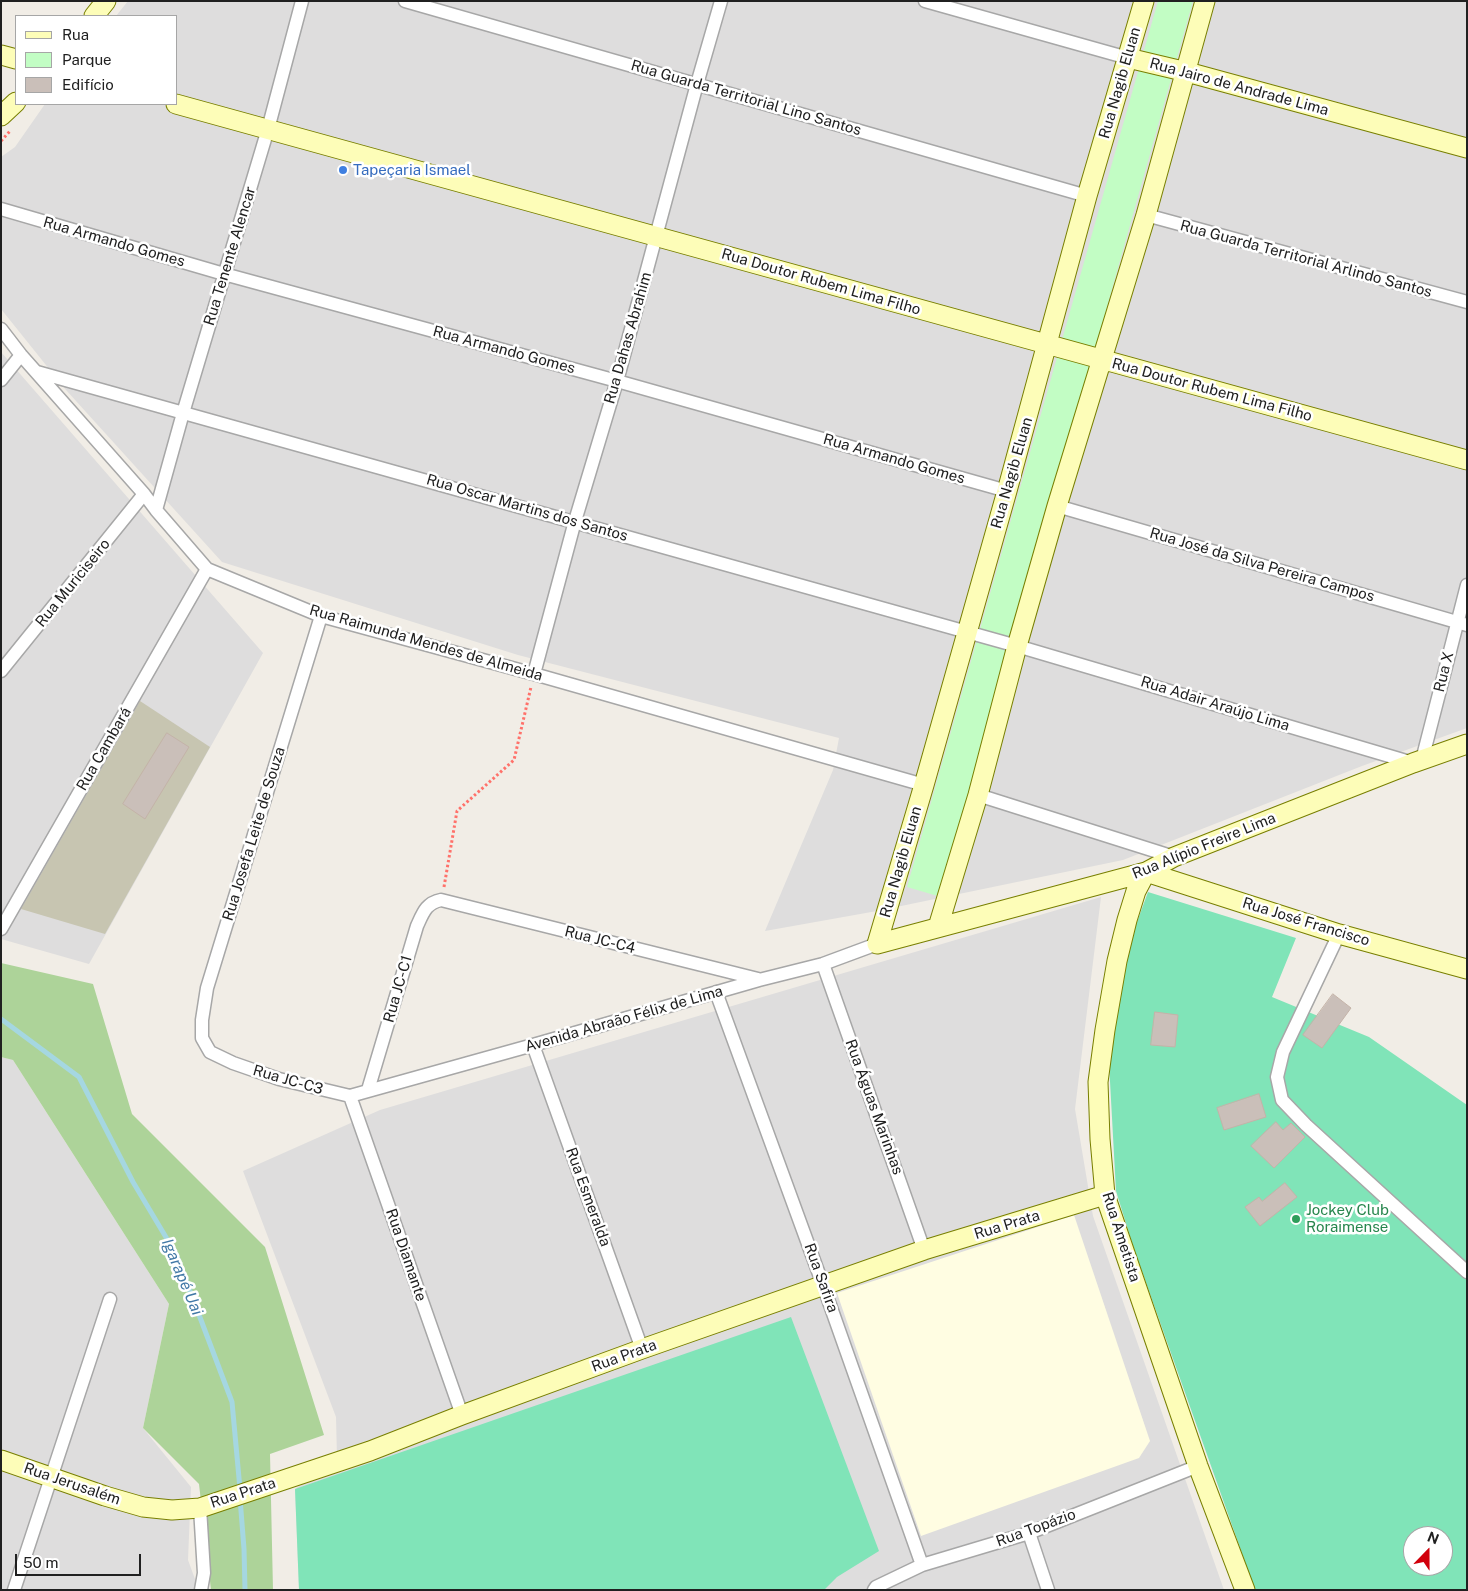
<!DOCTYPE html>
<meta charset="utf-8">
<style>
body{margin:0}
#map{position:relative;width:1468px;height:1591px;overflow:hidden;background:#f1ede6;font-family:"Public Sans",sans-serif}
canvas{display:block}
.frame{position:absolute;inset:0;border:2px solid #202020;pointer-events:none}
.legend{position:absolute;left:15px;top:15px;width:162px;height:90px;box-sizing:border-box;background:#fff;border:1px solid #a6a6a6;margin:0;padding:6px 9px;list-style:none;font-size:15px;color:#202020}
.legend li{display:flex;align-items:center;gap:10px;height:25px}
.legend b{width:25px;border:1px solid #a6a6a6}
.north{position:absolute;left:1403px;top:1526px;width:50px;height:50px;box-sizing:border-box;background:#fff;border:1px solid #a6a6a6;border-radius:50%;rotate:22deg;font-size:14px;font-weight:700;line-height:20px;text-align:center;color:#202020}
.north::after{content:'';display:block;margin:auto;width:18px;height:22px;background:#d1000b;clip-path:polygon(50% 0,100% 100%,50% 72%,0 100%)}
.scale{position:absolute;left:15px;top:1554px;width:126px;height:22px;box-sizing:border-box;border:2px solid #202020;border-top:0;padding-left:6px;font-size:15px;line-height:18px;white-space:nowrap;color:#202020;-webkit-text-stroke:4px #fff;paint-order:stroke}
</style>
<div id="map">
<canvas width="1468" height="1591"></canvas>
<div class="frame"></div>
<ul class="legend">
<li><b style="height:6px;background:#fdfdb8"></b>Rua</li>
<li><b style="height:14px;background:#c2fdc4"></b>Parque</li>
<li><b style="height:14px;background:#cabfb9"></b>Edifício</li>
</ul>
<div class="north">N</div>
<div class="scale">50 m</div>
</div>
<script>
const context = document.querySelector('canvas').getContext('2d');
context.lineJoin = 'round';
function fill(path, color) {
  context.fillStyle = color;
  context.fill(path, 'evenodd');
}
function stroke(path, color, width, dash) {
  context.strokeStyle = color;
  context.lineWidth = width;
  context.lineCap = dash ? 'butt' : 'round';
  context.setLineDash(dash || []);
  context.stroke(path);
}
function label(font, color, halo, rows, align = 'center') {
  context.font = font + ' "Public Sans",sans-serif';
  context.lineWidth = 5;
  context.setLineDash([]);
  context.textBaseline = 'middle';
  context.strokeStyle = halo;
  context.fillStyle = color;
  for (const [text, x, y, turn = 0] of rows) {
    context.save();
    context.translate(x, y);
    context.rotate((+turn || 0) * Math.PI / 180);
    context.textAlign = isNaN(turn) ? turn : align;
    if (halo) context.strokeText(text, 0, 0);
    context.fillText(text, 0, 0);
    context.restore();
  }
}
const residential = new Path2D(`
 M 128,1 L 1467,1 L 1467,728 L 1362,766 L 1123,860 L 877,911 L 765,931 L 833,770 L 839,738 L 518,655 L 222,562 L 66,390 L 1,309 L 1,157 L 15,147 L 45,104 L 176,104 L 176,16 L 116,16 Z
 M 1,352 L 263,653 L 89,964 L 1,939 Z
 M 1101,897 L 1075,1109 L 1093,1216 L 1224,1590 L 299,1590 L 295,1489 L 337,1458 L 336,1417 L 243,1171 L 380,1110 Z
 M 1,1057 L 13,1060 L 169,1304 L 143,1428 L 191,1487 L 188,1560 L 199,1590 L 1,1590 Z`);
const education = new Path2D(`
 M 1074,1215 L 1150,1441 L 1139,1458 L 921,1536 L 837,1293 Z`);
const construction = new Path2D(`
 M 140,701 L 210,747 L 105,934 L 21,909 Z`);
const forest = new Path2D(`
 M 1,963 L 93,984 L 132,1114 L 265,1247 L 324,1435 L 270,1454 L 273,1590 L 211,1590 L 199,1484 L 143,1428 L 169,1304 L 13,1060 L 1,1057 Z`);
const park = new Path2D(`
 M 1158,1 L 1193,1 L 941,897 L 907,887 Z`);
const pitch = new Path2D(`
 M 1148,892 L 1296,938 L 1272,997 L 1369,1037 L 1467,1105 L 1467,1590 L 1255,1590 L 1133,1246 L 1116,1191 L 1109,1063 L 1130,941 ZM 1413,1536 L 1443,1536 L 1443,1566 L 1413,1566 Z
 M 791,1317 L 879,1551 L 837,1577 L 824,1590 L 299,1590 L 295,1489 Z`);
const stream = new Path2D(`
 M 1,1019 L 79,1077 L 133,1182 L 176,1254 L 232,1402 L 240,1489
 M 240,1498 L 244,1549 L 245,1590`);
const building = new Path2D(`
 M 167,733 L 189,747 L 145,819 L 123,804 Z
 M 1333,994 L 1351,1008 L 1322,1048 L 1303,1035 Z
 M 1155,1012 L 1178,1015 L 1175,1047 L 1151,1045 Z
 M 1259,1094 L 1266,1117 L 1224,1130 L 1217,1108 Z
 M 1276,1122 L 1283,1130 L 1291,1123 L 1305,1137 L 1274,1168 L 1251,1146 Z
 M 1285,1183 L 1297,1197 L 1260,1226 L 1245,1207 L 1259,1197 L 1262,1201 Z`);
const path = new Path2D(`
 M 1,141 L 11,130
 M 444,887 L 457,811 L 514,760 L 531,687`);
const street = new Path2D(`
 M 405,1 L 1087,196
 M 925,1 L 1128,58
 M 1,209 L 224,274 L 617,381 L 1007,491
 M 1146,215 L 1467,302
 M 1,329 L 21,355 L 144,494 L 156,510 L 207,569 L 321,616 L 534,674 L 924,785
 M 37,372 L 1017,646 L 1413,763
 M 1,380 L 21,355
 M 1057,506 L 1467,625
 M 156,510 L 183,413 L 268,129 L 302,1
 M 321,616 L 207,988 L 202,1020 L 202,1038 L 210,1052 L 233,1063 L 279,1079 L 350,1096 L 533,1045 L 759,980 L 823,964 L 877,944
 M 1,671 L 144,494
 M 534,674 L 575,521 L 617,381 L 697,84 L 721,1
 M 1422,760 L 1467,585
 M 978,795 L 1174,857
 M 1,929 L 207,569
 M 1339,934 L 1283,1052 L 1277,1077 L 1282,1100 L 1306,1125 L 1467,1272
 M 823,964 L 924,1250
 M 716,992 L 823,1285 L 922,1565
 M 533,1045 L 642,1349
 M 368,1090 L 417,926 C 423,913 426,903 441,900 L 758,979
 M 350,1096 L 462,1415
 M 200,1508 L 204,1573 L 201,1590
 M 1029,1533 L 1048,1590
 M 14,1590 L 110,1299
 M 874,1590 L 876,1587 L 922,1565 L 1029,1533 L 1198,1466`);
const secondary = new Path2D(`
 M 94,16 L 106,1
 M 1,55 L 16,59
 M 1128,58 L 1187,72 L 1467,148
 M 176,104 L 1467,460
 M 1,116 L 16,102
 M 1146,872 L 1136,891 L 1127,920 L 1117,961 L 1105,1030 L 1098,1082 L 1100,1139 L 1105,1195 L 1198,1466 L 1245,1590
 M 1146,872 L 1339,934 L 1467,969
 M 938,927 L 978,795 L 1017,646 L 1057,506 L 1146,215 L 1205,1
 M 877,944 L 924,785 L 1007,491 L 1087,196 L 1144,1
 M 877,944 L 1146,872 L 1174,857 L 1413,763 L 1467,744
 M 1,1460 L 105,1496 L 143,1507 L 172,1510 L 200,1508 L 370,1451 L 462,1415 L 642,1349 L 924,1250 L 1105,1195`);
const markers = [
 [343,170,5,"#3f7fe0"],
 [1296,1219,5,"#2e9e5b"]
];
const streetNames = [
 ["Rua Nagib Eluan",1120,83,-74],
 ["Rua Jairo de Andrade Lima",1239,87,15],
 ["Rua Guarda Territorial Lino Santos",746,98,16],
 ["Rua Armando Gomes",114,242,16],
 ["Rua Tenente Alencar",230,256,-73],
 ["Rua Guarda Territorial Arlindo Santos",1306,259,15],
 ["Rua Doutor Rubem Lima Filho",821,282,16],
 ["Rua Dahas Abrahim",628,338,-74],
 ["Rua Armando Gomes",504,350,15],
 ["Rua Doutor Rubem Lima Filho",1212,390,15],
 ["Rua Armando Gomes",894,459,16],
 ["Rua Nagib Eluan",1012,473,-74],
 ["Rua Oscar Martins dos Santos",527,508,16],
 ["Rua José da Silva Pereira Campos",1262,565,16],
 ["Rua Muriciseiro",73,583,-51],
 ["Rua Raimunda Mendes de Almeida",426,643,16],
 ["Rua X",1444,672,-76],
 ["Rua Adair Araújo Lima",1215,704,17],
 ["Rua Cambará",104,749,-60],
 ["Rua Josefa Leite de Souza",254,834,-73],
 ["Rua Alípio Freire Lima",1204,846,-22],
 ["Rua Nagib Eluan",901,862,-74],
 ["Rua José Francisco",1306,922,17],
 ["Rua JC-C4",600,940,14],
 ["Rua JC-C1",398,989,-74],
 ["Avenida Abraão Félix de Lima",624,1019,-16],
 ["Rua JC-C3",288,1080,16],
 ["Rua Águas Marinhas",874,1107,70],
 ["Rua Esmeralda",588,1197,70],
 ["Rua Prata",1007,1225,-17],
 ["Rua Ametista",1121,1237,72],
 ["Rua Diamante",406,1255,71],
 ["Rua Safira",821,1278,70],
 ["Rua Prata",624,1356,-20],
 ["Rua Jerusalém",72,1484,19],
 ["Rua Prata",243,1493,-18],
 ["Rua Topázio",1036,1528,-20]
];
const shopNames = [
 ["Tapeçaria Ismael",353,170]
];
const leisureNames = [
 ["Jockey Club",1306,1210],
 ["Roraimense",1306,1227]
];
const waterNames = [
 ["Igarapé Uai",182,1277,67]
];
fill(residential, '#dedddd');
fill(education, '#fffde2');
fill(construction, '#c7c5b1');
fill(forest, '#add399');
fill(park, '#c2fdc4');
fill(pitch, '#80e4b8');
stroke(stream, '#a5d7e1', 5);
fill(building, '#cabfb9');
stroke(building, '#c4b3a8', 1);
stroke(street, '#a7a7a7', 15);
stroke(secondary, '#787f00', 21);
stroke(path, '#ff716a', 3, [2.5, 2.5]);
stroke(street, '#fff', 12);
stroke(secondary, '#fdfdb8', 19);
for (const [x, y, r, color] of markers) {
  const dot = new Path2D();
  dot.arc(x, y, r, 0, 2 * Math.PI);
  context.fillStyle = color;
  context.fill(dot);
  stroke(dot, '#fff', 2);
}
label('15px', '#202020', '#fff', streetNames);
label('15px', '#366cbe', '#fff', shopNames, 'left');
label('15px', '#27864d', '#fff', leisureNames, 'left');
label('italic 16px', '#4178a6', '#fff', waterNames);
</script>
